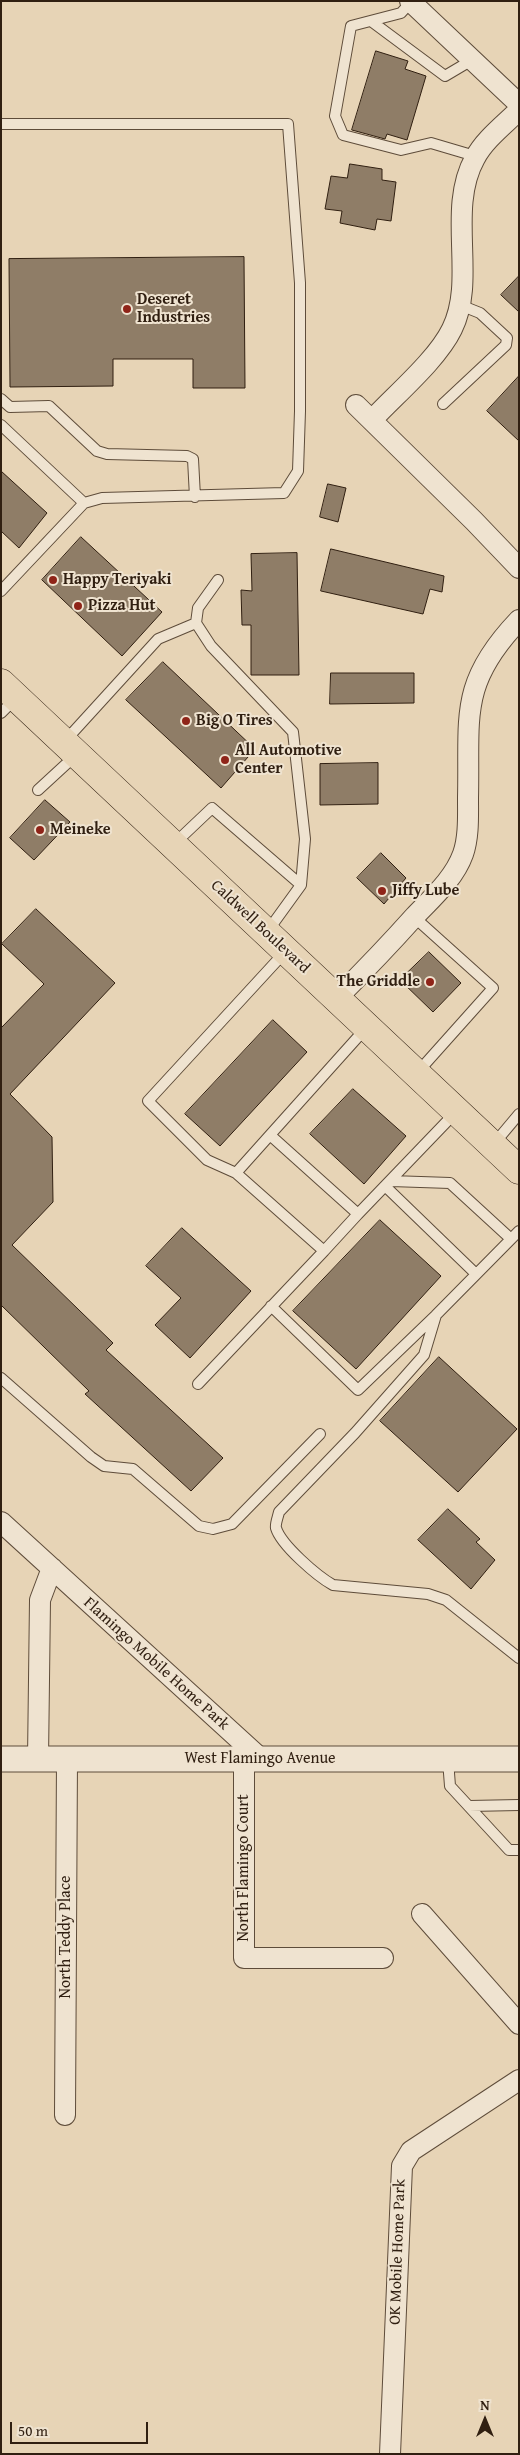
<!DOCTYPE html>
<style>
body{margin:0}
#map{position:relative;width:520px;height:2455px;overflow:hidden;background:#e7d4b6;font-family:"Gentium Book Plus",serif}
canvas{display:block}
.frame{position:absolute;inset:0;border:2px solid #301f11;pointer-events:none}
.north{position:absolute;left:460px;top:2395px;width:50px;height:50px;-webkit-text-stroke:4px #efe3d0;paint-order:stroke;rotate:0deg;font-size:14px;font-weight:700;line-height:20px;text-align:center;color:#301f11}
.north::after{content:'';display:block;margin:auto;width:18px;height:22px;background:#301f11;clip-path:polygon(50% 0,100% 100%,50% 72%,0 100%)}
.scale{position:absolute;left:10px;top:2422px;width:138px;height:22px;box-sizing:border-box;border:2px solid #301f11;border-top:0;padding-left:6px;font-size:15px;line-height:18px;white-space:nowrap;color:#301f11;-webkit-text-stroke:4px #efe3d0;paint-order:stroke}
</style>
<div id="map">
<canvas width="520" height="2455"></canvas>
<div class="frame"></div>
<div class="north">N</div>
<div class="scale">50 m</div>
</div>
<script>
const context = document.querySelector('canvas').getContext('2d');
context.lineJoin = 'round';
function fill(path, color) {
  context.fillStyle = color;
  context.fill(path, 'evenodd');
}
function stroke(path, color, width, dash) {
  context.strokeStyle = color;
  context.lineWidth = width;
  context.lineCap = dash ? 'butt' : 'round';
  context.setLineDash(dash || []);
  context.stroke(path);
}
function label(font, color, halo, rows, align = 'center') {
  context.font = font + ' "Gentium Book Plus",serif';
  context.lineWidth = 4;
  context.setLineDash([]);
  context.textBaseline = 'middle';
  context.strokeStyle = halo;
  context.fillStyle = color;
  for (const [text, x, y, turn = 0] of rows) {
    context.save();
    context.translate(x, y);
    context.rotate((+turn || 0) * Math.PI / 180);
    context.textAlign = isNaN(turn) ? turn : align;
    if (halo) context.strokeText(text, 0, 0);
    context.fillText(text, 0, 0);
    context.restore();
  }
}
const building = new Path2D(`
 M 376,51 L 408,61 L 405,69 L 426,76 L 407,140 L 387,134 L 385,139 L 352,130 Z
 M 350,164 L 382,169 L 382,180 L 396,182 L 391,221 L 377,219 L 375,230 L 340,223 L 342,211 L 325,209 L 331,176 L 347,178 Z
 M 244,257 L 245,388 L 193,388 L 193,359 L 113,359 L 113,386 L 10,387 L 9,259 Z
 M 519,276 L 519,312 L 501,295 Z
 M 519,376 L 519,441 L 487,411 Z
 M 1,471 L 47,513 L 19,548 L 1,531 Z
 M 328,484 L 346,488 L 338,522 L 320,517 Z
 M 81,537 L 162,612 L 122,656 L 42,580 Z
 M 331,549 L 444,576 L 442,592 L 430,589 L 423,614 L 321,591 Z
 M 297,553 L 299,675 L 251,675 L 251,625 L 242,625 L 241,590 L 252,591 L 251,554 Z
 M 163,662 L 255,749 L 221,788 L 126,700 Z
 M 331,673 L 414,673 L 414,703 L 330,704 Z
 M 378,763 L 378,804 L 320,805 L 320,764 Z
 M 45,800 L 70,822 L 34,860 L 10,838 Z
 M 381,853 L 406,878 L 384,904 L 357,878 Z
 M 36,909 L 115,983 L 10,1094 L 52,1137 L 53,1202 L 12,1245 L 113,1343 L 106,1350 L 223,1458 L 191,1491 L 85,1394 L 89,1391 L 1,1305 L 1,1028 L 44,984 L 2,944 Z
 M 429,952 L 461,983 L 433,1012 L 400,980 Z
 M 273,1020 L 307,1052 L 220,1146 L 185,1114 Z
 M 353,1089 L 406,1136 L 364,1184 L 310,1134 Z
 M 380,1220 L 441,1276 L 356,1369 L 293,1311 Z
 M 182,1228 L 251,1291 L 190,1358 L 155,1325 L 181,1298 L 146,1266 Z
 M 439,1357 L 517,1429 L 458,1492 L 380,1421 Z
 M 448,1509 L 480,1539 L 476,1542 L 495,1560 L 471,1589 L 418,1540 Z`);
const service = new Path2D(`
 M 411,2 L 401,13 L 351,26 L 335,116 L 343,135 L 401,150 L 431,143 L 475,156
 M 371,21 L 445,76 L 472,60
 M 1,124 L 288,124 L 300,283 L 300,411 L 298,471 L 284,493 L 102,498 L 84,503 L 1,425
 M 1,399 L 10,407 L 49,406 L 97,451 L 107,454 L 187,456 L 193,459 L 195,497
 M 443,404 L 506,345 L 507,338 L 480,313 L 460,305
 M 218,580 L 198,608 L 196,623 L 211,646 L 293,732 L 305,839 L 301,885 L 267,932
 M 1,591 L 84,503
 M 1,713 L 16,698
 M 65,741 L 158,639 L 196,623
 M 38,790 L 76,755
 M 174,844 L 212,808 L 301,885
 M 414,917 L 493,988 L 417,1073
 M 366,1028 L 270,1135 L 358,1214 L 456,1112
 M 493,1145 L 519,1114
 M 236,1173 L 270,1135
 M 391,1181 L 450,1183 L 511,1239
 M 385,1186 L 476,1274
 M 519,1231 L 436,1315 L 424,1355 L 355,1433 L 279,1512 C 278,1517 275,1524 276,1528 C 281,1545 317,1576 333,1585 L 428,1594 L 446,1600 L 519,1658
 M 324,1251 L 358,1214
 M 271,1306 L 358,1390 L 435,1316
 M 1,1378 L 91,1457 L 104,1466 L 133,1469 L 199,1526 L 213,1529 L 232,1524 L 320,1434
 M 198,1384 L 324,1251 L 236,1173 L 207,1160 L 148,1101 L 285,952
 M 448,1760 L 450,1786 L 509,1850 L 519,1850
 M 469,1806 L 519,1805`);
const minor = new Path2D(`
 M 410,1 L 519,104
 M 356,405 L 474,521 L 519,568
 M 372,420 C 395,395 437,360 452,329 C 477,279 446,210 475,158 C 484,140 505,124 519,110
 M 336,999 C 363,972 389,945 414,917 C 432,898 454,879 463,854 C 469,837 468,816 468,798 C 470,717 458,684 519,620
 M 1,1522 L 261,1759
 M 38,1759 L 40,1600 L 52,1568
 M 244,1759 L 244,1958 L 383,1958
 M 422,1914 L 519,2024
 M 65,2115 L 67,1759
 M 390,2454 L 402,2166 L 411,2151 L 519,2080`);
const tertiary = new Path2D(`
 M 1,1759 L 519,1759`);
const primary = new Path2D(`
 M 1,683 L 519,1170`);
const markers = [
 [127,309,5,"#8f2418"],
 [53,580,5,"#8f2418"],
 [78,606,5,"#8f2418"],
 [186,721,5,"#8f2418"],
 [225,760,5,"#8f2418"],
 [40,830,5,"#8f2418"],
 [382,891,5,"#8f2418"],
 [430,982,5,"#8f2418"]
];
const poiNames = [
 ["Deseret",137,300],
 ["Industries",137,318],
 ["Happy Teriyaki",63,580],
 ["Pizza Hut",88,606],
 ["Big O Tires",196,721],
 ["All Automotive",235,751],
 ["Center",235,769],
 ["Meineke",50,830],
 ["Jiffy Lube",392,891],
 ["The Griddle",420,982,"right"]
];
const streetNames = [
 ["Caldwell Boulevard",260,927,43],
 ["Flamingo Mobile Home Park",156,1664,42],
 ["West Flamingo Avenue",260,1759],
 ["North Flamingo Court",244,1868,-90],
 ["North Teddy Place",66,1937,-90],
 ["OK Mobile Home Park",398,2252,-88]
];
fill(building, '#8f7d67');
stroke(building, '#301f11', 1);
stroke(service, '#5e4c3a', 12);
stroke(minor, '#5e4c3a', 22);
stroke(tertiary, '#5e4c3a', 27);
stroke(primary, '#301f11', 29);
stroke(service, '#efe3d0', 10);
stroke(minor, '#efe3d0', 20);
stroke(tertiary, '#efe3d0', 25);
stroke(primary, '#e7d4b6', 28);
for (const [x, y, r, color] of markers) {
  const dot = new Path2D();
  dot.arc(x, y, r, 0, 2 * Math.PI);
  context.fillStyle = color;
  context.fill(dot);
  stroke(dot, '#efe3d0', 2);
}
label('bold 16px', '#301f11', '#efe3d0', poiNames, 'left');
label('16px', '#301f11', '#efe3d0', streetNames);
</script>
